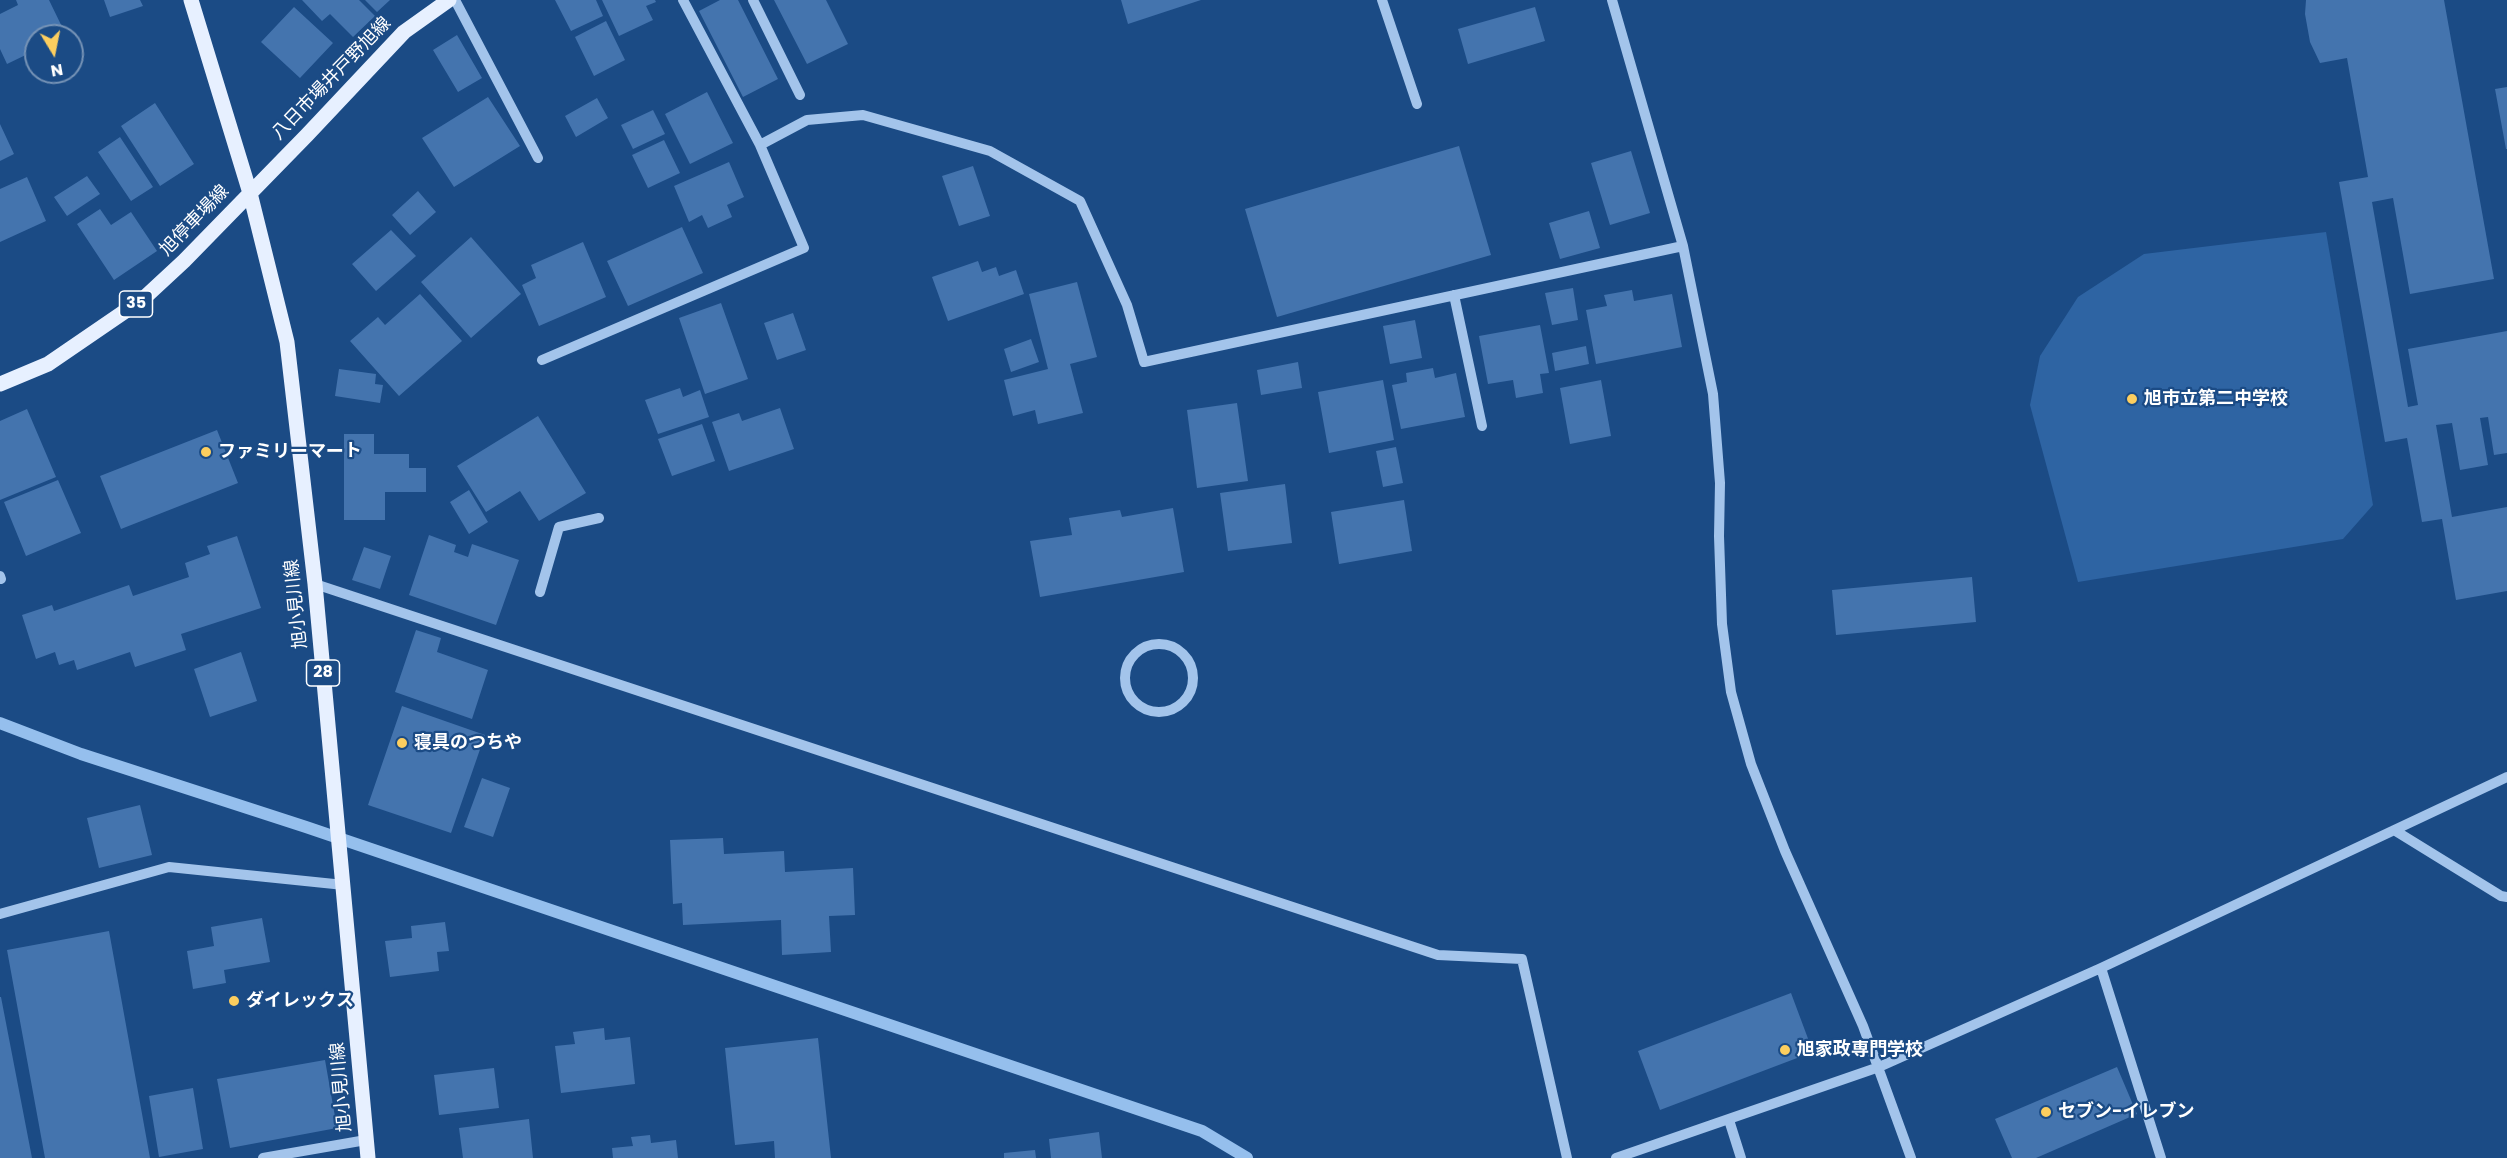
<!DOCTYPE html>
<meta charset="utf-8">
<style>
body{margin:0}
#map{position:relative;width:2507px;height:1158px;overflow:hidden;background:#1b4b85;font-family:Poppins,sans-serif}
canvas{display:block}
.north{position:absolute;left:24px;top:24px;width:60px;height:60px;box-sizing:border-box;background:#1b4b85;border:2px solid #7693b6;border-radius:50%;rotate:170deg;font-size:16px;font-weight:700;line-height:24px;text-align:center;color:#fff}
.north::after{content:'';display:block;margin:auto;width:21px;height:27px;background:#fcce5f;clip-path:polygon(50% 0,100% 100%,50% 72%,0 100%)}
</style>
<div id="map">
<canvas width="2507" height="1158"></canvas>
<div class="north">N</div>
</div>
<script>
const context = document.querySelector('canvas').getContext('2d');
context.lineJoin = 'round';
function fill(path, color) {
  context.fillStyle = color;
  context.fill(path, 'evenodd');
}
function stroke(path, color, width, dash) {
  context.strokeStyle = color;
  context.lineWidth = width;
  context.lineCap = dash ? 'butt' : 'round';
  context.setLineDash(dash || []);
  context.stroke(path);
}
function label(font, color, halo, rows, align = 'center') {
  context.font = font + ' Poppins,"Noto Sans JP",sans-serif';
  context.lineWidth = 4.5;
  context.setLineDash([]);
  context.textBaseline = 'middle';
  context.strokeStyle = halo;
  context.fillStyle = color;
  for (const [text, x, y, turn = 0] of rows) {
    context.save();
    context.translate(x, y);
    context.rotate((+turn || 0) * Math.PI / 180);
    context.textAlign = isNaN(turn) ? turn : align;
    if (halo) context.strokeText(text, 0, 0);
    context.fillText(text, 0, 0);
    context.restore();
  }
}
const green = new Path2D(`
 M 2326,232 L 2373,505 L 2343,539 L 2078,582 L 2030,405 L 2040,356 L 2078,297 L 2144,254 Z`);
const stream = new Path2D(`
 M 0,723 L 81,754 L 306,827 L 1202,1131 L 1247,1158`);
const building = new Path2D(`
 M 16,0 L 49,0 L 66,35 L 36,36 L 36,50 L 7,64 L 0,49 L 0,14 L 18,5 Z
 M 104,0 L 140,0 L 143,6 L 110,17 Z
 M 302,0 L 359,0 L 375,16 L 353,37 L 330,14 L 322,21 Z
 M 365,0 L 390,0 L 377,12 Z
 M 555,0 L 596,0 L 603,16 L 571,31 Z
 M 602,0 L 655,0 L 656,2 L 646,6 L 653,20 L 619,36 Z
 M 720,0 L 738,0 L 778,79 L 743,97 L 699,11 Z
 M 774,0 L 826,0 L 848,44 L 807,64 Z
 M 1121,0 L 1201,0 L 1128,24 Z
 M 2306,0 L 2444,0 L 2494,279 L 2410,294 L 2393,198 L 2372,202 L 2408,407 L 2418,405 L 2408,349 L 2507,331 L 2507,453 L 2494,455 L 2488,417 L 2480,418 L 2488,465 L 2460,470 L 2452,423 L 2436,425 L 2452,517 L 2507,507 L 2507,591 L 2456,600 L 2442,519 L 2422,522 L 2407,438 L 2385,442 L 2339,182 L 2368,177 L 2347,58 L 2320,63 L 2310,42 L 2305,14 Z
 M 294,7 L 333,43 L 300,78 L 261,42 Z
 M 1535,7 L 1545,41 L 1468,64 L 1458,29 Z
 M 606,21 L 625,60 L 594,76 L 575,37 Z
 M 457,35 L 482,78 L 458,92 L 433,50 Z
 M 2507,87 L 2507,149 L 2506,149 L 2495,89 Z
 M 707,92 L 733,143 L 690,164 L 665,114 Z
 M 488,97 L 520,146 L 454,187 L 422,138 Z
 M 597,98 L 608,118 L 576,137 L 565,116 Z
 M 155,103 L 194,164 L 160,186 L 121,126 Z
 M 653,110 L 665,134 L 633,149 L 621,125 Z
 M 0,124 L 14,154 L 0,161 Z
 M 120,137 L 153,187 L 131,201 L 98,152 Z
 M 664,140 L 680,173 L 648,188 L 632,155 Z
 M 1459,146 L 1491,255 L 1277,317 L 1245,209 Z
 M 1631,151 L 1650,213 L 1610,225 L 1591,163 Z
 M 729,162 L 744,197 L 727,205 L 732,217 L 708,228 L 702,215 L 689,222 L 674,186 Z
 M 973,166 L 990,216 L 959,226 L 942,176 Z
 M 87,176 L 100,194 L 67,216 L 54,197 Z
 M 27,177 L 46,221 L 0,242 L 0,189 Z
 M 418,191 L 436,212 L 410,235 L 392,215 Z
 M 100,209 L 111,225 L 131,212 L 157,251 L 114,280 L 77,224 Z
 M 1589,211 L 1600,248 L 1560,259 L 1549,223 Z
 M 682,227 L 703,273 L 628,306 L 607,261 Z
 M 391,230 L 416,256 L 376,291 L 352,264 Z
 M 471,237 L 521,294 L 471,338 L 421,282 Z
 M 583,242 L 606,297 L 539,326 L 522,285 L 536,278 L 531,265 Z
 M 978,261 L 982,272 L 996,267 L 999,276 L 1016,270 L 1024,294 L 948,321 L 932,277 Z
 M 1077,282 L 1097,357 L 1070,364 L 1083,413 L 1038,424 L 1035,410 L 1013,416 L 1004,380 L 1048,369 L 1029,294 Z
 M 1573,288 L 1578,320 L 1552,325 L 1545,293 Z
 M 1632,290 L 1634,301 L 1672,294 L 1682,347 L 1596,364 L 1586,310 L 1607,306 L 1604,295 Z
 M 420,294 L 462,341 L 399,396 L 350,341 L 378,317 L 385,325 Z
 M 721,303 L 748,379 L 705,394 L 679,318 Z
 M 793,313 L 806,350 L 777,360 L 764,323 Z
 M 1415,320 L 1422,358 L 1390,364 L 1383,326 Z
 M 1540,325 L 1549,373 L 1540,374 L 1543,393 L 1516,398 L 1513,380 L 1488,384 L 1479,336 Z
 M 1031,339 L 1039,362 L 1011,372 L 1004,349 Z
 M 1586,346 L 1589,364 L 1555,371 L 1552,353 Z
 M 1298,362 L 1302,388 L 1261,395 L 1257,370 Z
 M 1433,368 L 1435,378 L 1456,373 L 1465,417 L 1401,429 L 1392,385 L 1407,382 L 1406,373 Z
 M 339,369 L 376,374 L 375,384 L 383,385 L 380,403 L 335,396 Z
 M 1383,380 L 1394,440 L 1329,453 L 1318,392 Z
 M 1601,380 L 1611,436 L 1570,444 L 1560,388 Z
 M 680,388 L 683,397 L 700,390 L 709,417 L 658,434 L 645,400 Z
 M 1237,403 L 1248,481 L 1197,488 L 1187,410 Z
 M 780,408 L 794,449 L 729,471 L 712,422 L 739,413 L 742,421 Z
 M 27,409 L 56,477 L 0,500 L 0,421 Z
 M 538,416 L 586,493 L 539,521 L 520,491 L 486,512 L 457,466 Z
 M 702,424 L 715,461 L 672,476 L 658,439 Z
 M 217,430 L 238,483 L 121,529 L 100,476 Z
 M 344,434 L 374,434 L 374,454 L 409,454 L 409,468 L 426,468 L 426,492 L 385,492 L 385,520 L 344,520 Z
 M 1396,447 L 1403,483 L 1383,487 L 1376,451 Z
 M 58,480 L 81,533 L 26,556 L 4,502 Z
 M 1285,484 L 1292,543 L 1228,551 L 1220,493 Z
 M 469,490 L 488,522 L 469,534 L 450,502 Z
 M 1404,500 L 1412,551 L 1339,564 L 1331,512 Z
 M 1173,508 L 1184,572 L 1040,597 L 1030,541 L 1072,535 L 1069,518 L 1120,510 L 1122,517 Z
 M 429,535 L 456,545 L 454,552 L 468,557 L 472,544 L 519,560 L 496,625 L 409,595 Z
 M 237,536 L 261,608 L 181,634 L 186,650 L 135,667 L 130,652 L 77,670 L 74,660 L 59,665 L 55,652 L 36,659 L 22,615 L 52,605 L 54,611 L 129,585 L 133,596 L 189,577 L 185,563 L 210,554 L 207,546 Z
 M 364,547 L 391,556 L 380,589 L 352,580 Z
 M 1972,577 L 1976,622 L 1836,635 L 1832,590 Z
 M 416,630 L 441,638 L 437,652 L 488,670 L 472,719 L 395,692 Z
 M 241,652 L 257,701 L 210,717 L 194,669 Z
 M 402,706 L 485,735 L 451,833 L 368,805 Z
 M 482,778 L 510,788 L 493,837 L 464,827 Z
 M 140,805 L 152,855 L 99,868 L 87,818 Z
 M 723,838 L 724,854 L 784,851 L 785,872 L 853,868 L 855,915 L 829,916 L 831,952 L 782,955 L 781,920 L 683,925 L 682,903 L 673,904 L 670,840 Z
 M 262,918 L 270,962 L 224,970 L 226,983 L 193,989 L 187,951 L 214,946 L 211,927 Z
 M 445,922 L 449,951 L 437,952 L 439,971 L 390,977 L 385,941 L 412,938 L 411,926 Z
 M 109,931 L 150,1158 L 45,1158 L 7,950 Z
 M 1791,993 L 1813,1052 L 1660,1110 L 1638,1051 Z
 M 0,997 L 1,997 L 32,1158 L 0,1158 Z
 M 604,1028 L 605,1040 L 630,1037 L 635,1084 L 561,1093 L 555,1046 L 575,1044 L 573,1032 Z
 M 818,1038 L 831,1158 L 775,1158 L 774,1141 L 735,1145 L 725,1048 Z
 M 325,1060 L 337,1128 L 230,1148 L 217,1079 Z
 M 2117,1067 L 2137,1114 L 2036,1158 L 2012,1158 L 1995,1119 Z
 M 494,1068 L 499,1108 L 439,1115 L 434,1075 Z
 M 193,1088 L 203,1149 L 159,1157 L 149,1096 Z
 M 529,1119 L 533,1158 L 463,1158 L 459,1128 Z
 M 1099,1132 L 1102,1158 L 1051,1158 L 1049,1139 Z
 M 650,1135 L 651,1143 L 676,1140 L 678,1158 L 613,1158 L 612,1148 L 633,1146 L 631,1137 Z
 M 1035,1150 L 1036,1158 L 1004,1158 L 1004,1153 Z`);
const minor = new Path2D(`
 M 455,0 L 538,158
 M 683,0 L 760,145 L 807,120 L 863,115 L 990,151 L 1080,201 L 1127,305 L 1144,362 L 1683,246
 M 753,0 L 800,95
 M 1382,0 L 1417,104
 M 1612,0 L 1683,246 L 1713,394 L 1720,483 L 1719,536 L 1722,624 L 1731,692 L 1751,764 L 1785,851 L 1863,1026 L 1911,1158
 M 1454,295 L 1482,426
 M 542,360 L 804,248 L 760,145
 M 0,576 L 1,579
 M 315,584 L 1438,955 L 1522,959 L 1567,1158
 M 540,592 L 559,527 L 599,518
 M1125 678a34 34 0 1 1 68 0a34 34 0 1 1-68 0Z
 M 2394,830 L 2501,896 L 2507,897
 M 0,914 L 169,867 L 344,885
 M 2101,968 L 2161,1158
 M 1729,1120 L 1741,1158
 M 263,1158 L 366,1140
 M 1616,1158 L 1879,1067 L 2101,968 L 2507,777`);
const major = new Path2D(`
 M 191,0 L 250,193 L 287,342 L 315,584 L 368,1158
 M 0,384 L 48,364 L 143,299 L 184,261 L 307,135 L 404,32 L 449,0`);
const markers = [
 [2132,399,6,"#fcce5f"],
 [206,452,6,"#fcce5f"],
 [402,743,6,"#fcce5f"],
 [234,1001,6,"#fcce5f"],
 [1785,1050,6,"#fcce5f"],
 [2046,1112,6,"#fcce5f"]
];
const shields = [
 [136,304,33],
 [323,673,33]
];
const shieldNames = [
 ["35",136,304],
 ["28",323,673]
];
const streetNames = [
 ["八日市場井戸野旭線",332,79,-46],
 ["旭停車場線",195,221,-46],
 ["旭小見川線",297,604,-96],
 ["旭小見川線",342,1087,-95]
];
const poiNames = [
 ["旭市立第二中学校",2144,399],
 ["ファミリーマート",218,452],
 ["寝具のつちや",414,743],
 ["ダイレックス",246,1001],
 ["旭家政専門学校",1797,1050],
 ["セブン-イレブン",2058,1112]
];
fill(green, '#2e64a3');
stroke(stream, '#95bfed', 12);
fill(building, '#4474ae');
stroke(minor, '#a3c4eb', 10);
stroke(major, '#e7f0ff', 15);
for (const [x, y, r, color] of markers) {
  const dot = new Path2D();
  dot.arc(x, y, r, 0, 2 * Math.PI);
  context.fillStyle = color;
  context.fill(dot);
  stroke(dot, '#1b4b85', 2);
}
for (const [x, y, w] of shields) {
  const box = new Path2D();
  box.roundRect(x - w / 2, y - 13, w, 26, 4.5);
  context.fillStyle = '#1b4b85';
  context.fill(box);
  stroke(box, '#fff', 1.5);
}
label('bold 16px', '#fff', null, shieldNames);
label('18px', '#fff', '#1b4b85', streetNames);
label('bold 18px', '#fff', '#1b4b85', poiNames, 'left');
</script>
